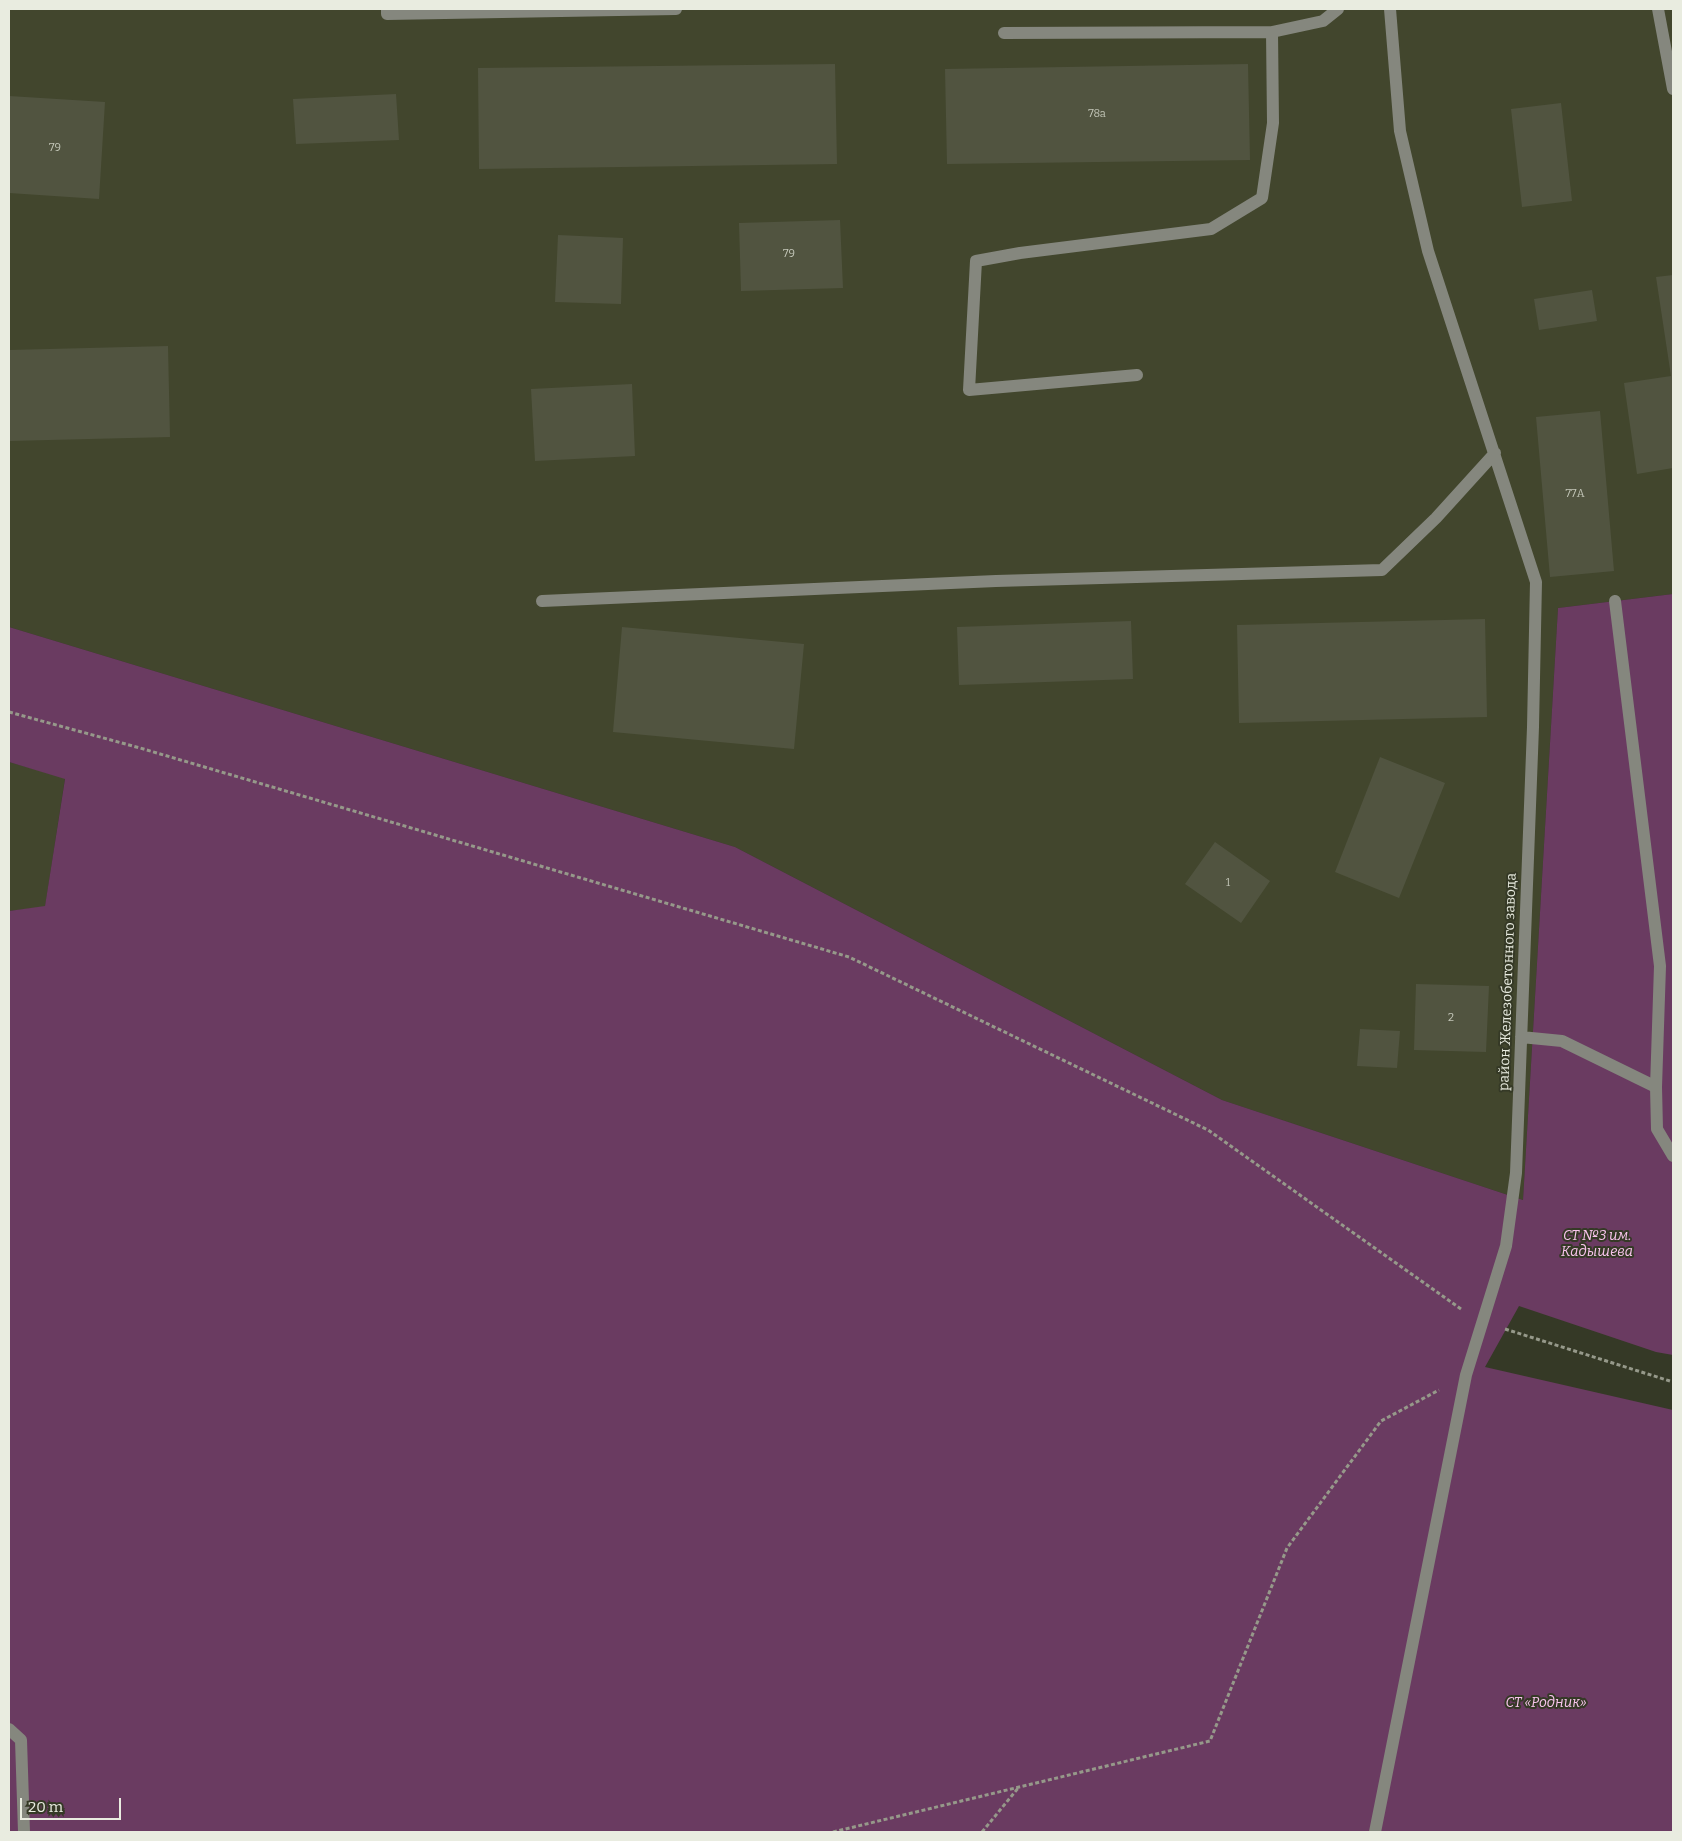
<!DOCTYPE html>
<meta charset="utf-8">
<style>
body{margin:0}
#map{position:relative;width:1682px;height:1841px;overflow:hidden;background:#353926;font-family:Bitter,serif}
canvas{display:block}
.frame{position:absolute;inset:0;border:10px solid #e9ece0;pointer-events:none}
.scale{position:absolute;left:20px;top:1798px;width:101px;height:22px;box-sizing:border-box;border:2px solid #e9ece0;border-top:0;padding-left:6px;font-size:15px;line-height:18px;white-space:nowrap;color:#e9ece0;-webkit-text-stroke:4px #353926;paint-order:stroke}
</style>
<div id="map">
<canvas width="1682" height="1841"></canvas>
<div class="frame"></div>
<div class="scale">20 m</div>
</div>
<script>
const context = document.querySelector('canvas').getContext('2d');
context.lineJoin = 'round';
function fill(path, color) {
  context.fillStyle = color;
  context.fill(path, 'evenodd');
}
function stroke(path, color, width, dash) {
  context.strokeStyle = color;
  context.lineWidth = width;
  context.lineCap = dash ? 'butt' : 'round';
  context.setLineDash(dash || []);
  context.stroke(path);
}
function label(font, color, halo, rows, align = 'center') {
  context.font = font + ' Bitter,serif';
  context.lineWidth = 4;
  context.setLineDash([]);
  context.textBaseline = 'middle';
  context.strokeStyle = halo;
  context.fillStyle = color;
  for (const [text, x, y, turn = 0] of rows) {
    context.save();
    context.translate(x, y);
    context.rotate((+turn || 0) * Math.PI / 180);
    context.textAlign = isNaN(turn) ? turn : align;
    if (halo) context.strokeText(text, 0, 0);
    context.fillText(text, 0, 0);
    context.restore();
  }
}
const built = new Path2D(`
 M 9,9 L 1673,9 L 1673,594 L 1558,608 L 1523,1200 L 1222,1100 L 735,847 L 9,627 Z
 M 9,762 L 65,778 L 45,907 L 9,911 Z`);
const green = new Path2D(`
 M 1673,594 L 1673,1355 L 1656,1352 L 1519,1306 L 1485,1367 L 1673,1410 L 1673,1832 L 9,1832 L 9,911 L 45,906 L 65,779 L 9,762 L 9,627 L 735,847 L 1222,1100 L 1523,1200 L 1558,608 Z`);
const building = new Path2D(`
 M 835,64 L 837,164 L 479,169 L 478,68 Z
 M 1248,64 L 1250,160 L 947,164 L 945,69 Z
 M 396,94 L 399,140 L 296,144 L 293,99 Z
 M 9,96 L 105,102 L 99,199 L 9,193 Z
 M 1561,103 L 1572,201 L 1522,207 L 1511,109 Z
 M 840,220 L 843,288 L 741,291 L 739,223 Z
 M 558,235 L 623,238 L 621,304 L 555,302 Z
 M 1673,275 L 1673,468 L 1637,474 L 1624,383 L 1671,376 L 1656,277 Z
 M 1592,290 L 1597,321 L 1539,330 L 1534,299 Z
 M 168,346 L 170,437 L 9,441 L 9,350 Z
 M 632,384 L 635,456 L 535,461 L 531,389 Z
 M 1600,411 L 1614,571 L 1550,577 L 1536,417 Z
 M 1485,619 L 1487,717 L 1239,723 L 1237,625 Z
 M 1131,621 L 1133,679 L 959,685 L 957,627 Z
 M 622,627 L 804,644 L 794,749 L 613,732 Z
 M 1380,757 L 1445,783 L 1399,898 L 1335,872 Z
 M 1215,842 L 1270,881 L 1241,923 L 1185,884 Z
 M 1416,984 L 1489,986 L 1486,1052 L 1414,1050 Z
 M 1360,1029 L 1400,1031 L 1397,1068 L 1357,1066 Z`);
const path = new Path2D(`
 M 9,712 L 140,748 L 849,957 L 1208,1130 L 1461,1309
 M 1505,1329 L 1673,1382
 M 833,1832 L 1210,1741 L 1287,1548 L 1381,1421 L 1439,1390
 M 982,1832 L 1019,1787`);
const minor = new Path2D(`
 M 387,9 L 387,14 L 676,9
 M 1658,9 L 1673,89
 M 1004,33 L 1272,32 L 1323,21 L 1338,9
 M 1137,375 L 969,390 L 976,261 L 1020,253 L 1211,229 L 1262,198 L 1273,123 L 1272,32
 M 542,601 L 996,581 L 1382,570 L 1436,518 L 1495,453
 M 1615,601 L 1660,966 L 1656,1087
 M 1521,1037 L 1562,1041 L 1656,1087 L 1657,1129 L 1673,1156
 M 9,1729 L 21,1740 L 24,1832
 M 1375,1832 L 1466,1375 L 1506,1246 L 1516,1173 L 1533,727 L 1536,582 L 1428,251 L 1400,131 L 1390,9`);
const numberNames = [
 ["78а",1097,114],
 ["79",55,148],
 ["79",789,254],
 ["77А",1575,494],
 ["1",1228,883],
 ["2",1451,1018]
];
const streetNames = [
 ["район Железобетонного завода",1508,982,-88]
];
const parkNames = [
 ["СТ №3 им.",1597,1236],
 ["Кадышева",1597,1252],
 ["СТ «Родник»",1546,1703]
];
fill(built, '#42462d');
fill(green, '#6a3b61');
fill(building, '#515440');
stroke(path, '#96998a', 3, [4, 2.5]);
stroke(minor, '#85877e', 12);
label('11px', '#c3c6b8', null, numberNames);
label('14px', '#e9ece0', '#353926', streetNames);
label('italic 14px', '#f9c4ed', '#353926', parkNames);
</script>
